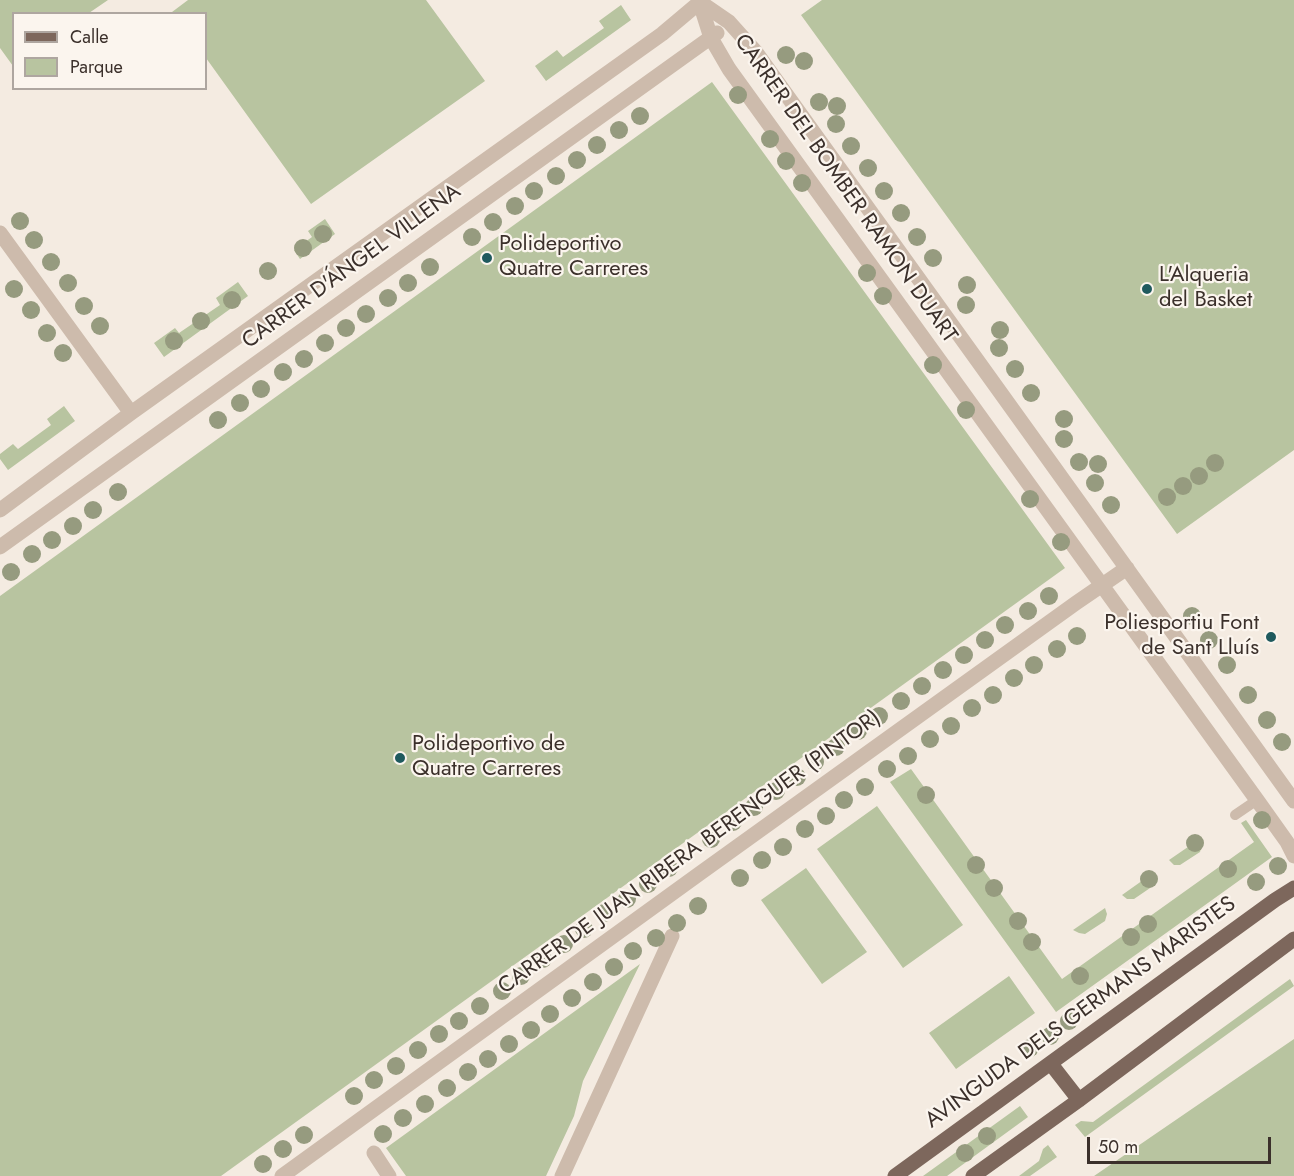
<!DOCTYPE html>
<meta charset="utf-8">
<style>
body{margin:0}
#map{position:relative;width:1294px;height:1176px;overflow:hidden;background:#f4ebe1;font-family:Jost,sans-serif}
canvas{display:block}
.legend{position:absolute;left:12px;top:12px;width:195px;height:78px;box-sizing:border-box;background:#fbf5ee;border:2px solid #aea6a0;margin:0;padding:8px 10px;list-style:none;font-size:18px;color:#3b302b}
.legend li{display:flex;align-items:center;gap:12px;height:30px}
.legend b{width:30px;border:2px solid #aea6a0}
.scale{position:absolute;left:1087px;top:1137px;width:184px;height:27px;box-sizing:border-box;border:3px solid #3b302b;border-top:0;padding-left:8px;font-size:18px;line-height:21px;white-space:nowrap;color:#3b302b;-webkit-text-stroke:4px #fbf5ee;paint-order:stroke}
</style>
<div id="map">
<canvas width="1294" height="1176"></canvas>
<ul class="legend">
<li><b style="height:8px;background:#7d675c"></b>Calle</li>
<li><b style="height:16px;background:#b8c4a0"></b>Parque</li>
</ul>
<div class="scale">50 m</div>
</div>
<script>
const ctx = document.querySelector('canvas').getContext('2d');
ctx.lineJoin = 'round';
function fill(path, color) { ctx.fillStyle = color; ctx.fill(path, 'evenodd'); }
const shape = rows => new Path2D(rows.map(r => 'M' + r).join(''));
function strokePath(path, color, width, dash) { ctx.strokeStyle = color; ctx.lineWidth = width; ctx.lineCap = dash ? 'butt' : 'round'; ctx.setLineDash(dash || []); ctx.stroke(path); }
function drawText(font, color, halo, rows, align = 'center') {
  ctx.font = font + ' Jost,sans-serif'; ctx.lineWidth = 4.5; ctx.setLineDash([]); ctx.textBaseline = 'middle'; ctx.strokeStyle = halo; ctx.fillStyle = color; for (const [text, x, y, turn = 0] of rows) {
    ctx.save(); ctx.translate(x, y); ctx.rotate((+turn || 0) * Math.PI / 180); ctx.textAlign = isNaN(turn) ? turn : align; if (halo) ctx.strokeText(text, 0, 0); ctx.fillText(text, 0, 0); ctx.restore();
  }
}
fill(shape([
 [0,0,108,0,89,13,14,14,13,66,0,48],
 [188,0,426,0,485,81,311,204,206,58,206,14,173,13,172,12],
 [822,0,1294,0,1294,450,1177,534,801,15],
 [621,5,631,20,546,81,535,66,557,50,563,57,604,28,599,21],
 [712,82,1065,568,221,1176,0,1176,0,596],
 [325,219,335,234,300,259,294,250,312,237,308,231],
 [238,282,248,296,164,357,154,343,175,328,179,333,220,305,216,298],
 [64,406,75,421,8,470,0,459,0,454,13,444,18,449,51,425,47,419],
 [911,769,1062,979,1254,842,1241,823,1246,820,1272,857,1056,1012,890,782],
 [877,806,963,925,903,968,817,849],
 [1201,838,1202,845,1200,852,1180,865,1174,865,1169,860],
 [806,868,867,952,822,984,761,900],
 [1153,873,1155,879,1153,886,1134,899,1127,899,1122,895],
 [1105,908,1107,914,1105,921,1085,934,1079,933,1073,930],
 [640,964,583,1081,574,1116,546,1176,406,1176,386,1148],
 [1009,976,1035,1013,956,1069,929,1033],
 [1290,979,1294,986,1085,1137,1075,1125,1081,1121,1093,1122],
 [1294,1039,1294,1176,1094,1176],
 [1020,1106,1028,1117,947,1176,923,1176],
 [1048,1145,1057,1157,1030,1176,1019,1176,1039,1161,1043,1149]
]), '#b8c4a0');
strokePath(shape([
 [1235,815,1257,800]
]), '#cdbbac', 10);
strokePath(shape([
 [374,1153,389,1176],
 [562,1176,672,936]
]), '#cdbbac', 15);
strokePath(shape([
 [699,0,711,38,729,69,1257,800,1287,842,1294,856],
 [700,2,729,22,755,51,1294,801],
 [0,233,131,413],
 [0,510,131,413,662,34,700,2],
 [0,547,717,33],
 [282,1176,699,874,1076,603,1127,568]
]), '#cdbbac', 15);
strokePath(shape([
 [1051,1064,1079,1100],
 [895,1176,1275,900,1294,888],
 [973,1176,1079,1100,1294,939]
]), '#7d675c', 15);
ctx.fillStyle = '#969b7f';
for (const [x, y] of [
 [786,55],
 [804,61],
 [738,95],
 [819,102],
 [837,106],
 [640,116],
 [836,124],
 [619,130],
 [770,139],
 [597,145],
 [851,146],
 [577,160],
 [786,161],
 [868,168],
 [556,176],
 [802,183],
 [534,191],
 [884,191],
 [515,206],
 [901,213],
 [20,221],
 [493,222],
 [323,234],
 [472,237],
 [917,237],
 [34,240],
 [303,248],
 [933,258],
 [51,262],
 [430,267],
 [268,271],
 [867,273],
 [68,283],
 [408,283],
 [967,285],
 [14,289],
 [883,296],
 [388,298],
 [232,300],
 [966,305],
 [84,306],
 [31,310],
 [366,314],
 [201,321],
 [100,326],
 [346,328],
 [1000,330],
 [47,333],
 [174,341],
 [325,343],
 [999,348],
 [63,353],
 [304,359],
 [933,365],
 [1015,369],
 [283,372],
 [261,389],
 [1031,393],
 [240,403],
 [966,410],
 [1064,419],
 [218,420],
 [1064,439],
 [1079,462],
 [1215,463],
 [1098,464],
 [1199,476],
 [1095,483],
 [1183,486],
 [118,492],
 [1167,497],
 [1030,499],
 [1111,505],
 [93,510],
 [73,526],
 [52,540],
 [1061,542],
 [32,554],
 [11,572],
 [1049,596],
 [1028,611],
 [1192,616],
 [1005,625],
 [1077,636],
 [985,640],
 [1209,640],
 [1057,649],
 [964,655],
 [1034,665],
 [1227,665],
 [943,670],
 [1014,678],
 [922,686],
 [993,695],
 [1248,695],
 [901,701],
 [972,708],
 [879,716],
 [1267,720],
 [951,726],
 [858,731],
 [930,739],
 [1282,742],
 [836,747],
 [908,756],
 [815,762],
 [887,769],
 [797,777],
 [865,787],
 [776,791],
 [926,795],
 [844,800],
 [754,807],
 [826,816],
 [1262,820],
 [733,822],
 [805,829],
 [711,839],
 [1195,843],
 [783,847],
 [762,860],
 [976,865],
 [1278,866],
 [669,868],
 [1228,869],
 [740,878],
 [1149,879],
 [1256,882],
 [648,884],
 [994,888],
 [627,899],
 [698,906],
 [604,913],
 [1018,921],
 [677,923],
 [1148,924],
 [584,929],
 [1131,937],
 [656,938],
 [1032,942],
 [564,944],
 [633,951],
 [543,959],
 [614,967],
 [521,976],
 [1080,976],
 [593,982],
 [502,991],
 [572,998],
 [480,1006],
 [550,1014],
 [459,1021],
 [1069,1021],
 [531,1030],
 [439,1034],
 [1050,1036],
 [509,1044],
 [1030,1048],
 [418,1050],
 [488,1059],
 [396,1066],
 [468,1072],
 [374,1080],
 [447,1088],
 [354,1096],
 [425,1104],
 [403,1118],
 [383,1134],
 [304,1135],
 [987,1136],
 [283,1149],
 [965,1153],
 [263,1164]
]) { ctx.beginPath(); ctx.arc(x, y, 9, 0, 2 * Math.PI); ctx.fill(); }
for (const [x, y, r, color] of [
 [487,258,6,"#1f5a5e"],
 [1147,289,6,"#1f5a5e"],
 [1271,637,6,"#1f5a5e"],
 [400,758,6,"#1f5a5e"]
]) { const dot = new Path2D(); dot.arc(x, y, r, 0, 2 * Math.PI); ctx.fillStyle = color; ctx.fill(dot); strokePath(dot, '#fbf5ee', 2); }
drawText('22px', '#3b302b', '#fbf5ee', [
 ["CARRER DEL BOMBER RAMON DUART",845,189,55],
 ["CARRER D'ÁNGEL VILLENA",352,267,-36],
 ["CARRER DE JUAN RIBERA BERENGUER (PINTOR)",690,853,-36],
 ["AVINGUDA DELS GERMANS MARISTES",1081,1013,-36]
]);
drawText('22px', '#3b302b', '#fbf5ee', [
 ["Polideportivo",499,245],
 ["Quatre Carreres",499,270],
 ["L'Alqueria",1159,276],
 ["del Basket",1159,301],
 ["Poliesportiu Font",1259,624,"right"],
 ["de Sant Lluís",1259,649,"right"],
 ["Polideportivo de",412,745],
 ["Quatre Carreres",412,770]
], 'left');
</script>
